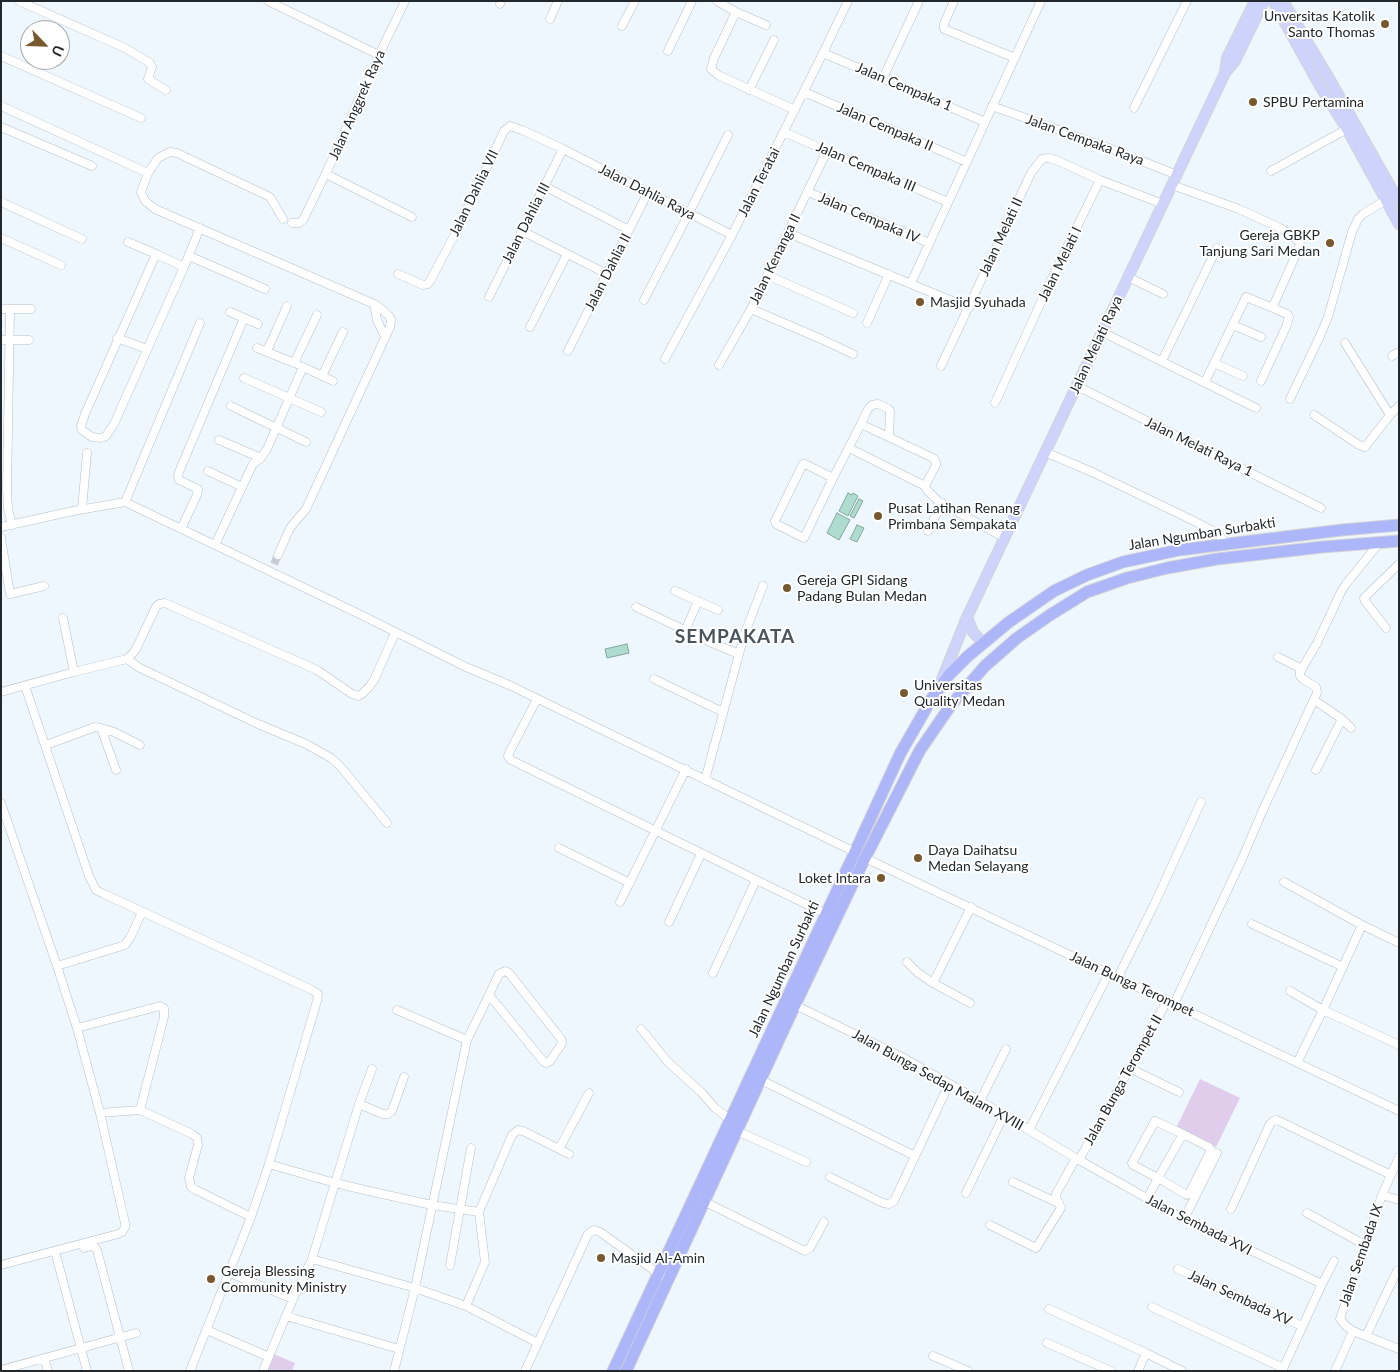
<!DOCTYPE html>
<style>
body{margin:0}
#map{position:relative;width:1400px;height:1372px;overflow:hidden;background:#eff7fe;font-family:Lato,sans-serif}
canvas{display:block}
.frame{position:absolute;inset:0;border:2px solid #22272b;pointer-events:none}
.north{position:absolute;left:20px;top:20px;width:50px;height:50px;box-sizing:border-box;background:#fff;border:1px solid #a7a9aa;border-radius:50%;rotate:114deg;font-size:14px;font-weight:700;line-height:20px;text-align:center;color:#22272b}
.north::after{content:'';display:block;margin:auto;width:18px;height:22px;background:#78582e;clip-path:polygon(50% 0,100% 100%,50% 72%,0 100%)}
</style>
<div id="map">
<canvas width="1400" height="1372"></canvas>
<div class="frame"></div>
<div class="north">U</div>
</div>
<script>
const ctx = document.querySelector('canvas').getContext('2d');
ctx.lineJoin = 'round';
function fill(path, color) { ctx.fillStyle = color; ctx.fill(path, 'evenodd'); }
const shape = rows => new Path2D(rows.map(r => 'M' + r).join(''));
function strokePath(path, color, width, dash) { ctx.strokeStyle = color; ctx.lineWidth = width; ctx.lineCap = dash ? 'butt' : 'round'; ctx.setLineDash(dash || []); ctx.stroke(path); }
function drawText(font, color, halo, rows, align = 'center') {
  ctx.font = font + ' Lato,sans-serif'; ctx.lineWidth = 4; ctx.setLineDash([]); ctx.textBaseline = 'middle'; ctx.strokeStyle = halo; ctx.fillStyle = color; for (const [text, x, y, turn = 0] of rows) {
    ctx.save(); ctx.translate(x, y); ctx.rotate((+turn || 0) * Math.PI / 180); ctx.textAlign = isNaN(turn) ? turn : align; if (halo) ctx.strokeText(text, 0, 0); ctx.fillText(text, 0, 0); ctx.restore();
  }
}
fill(shape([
 [1200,1079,1240,1098,1216,1147,1176,1128],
 [271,1353,295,1363,292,1371,266,1371]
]), '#e0cdec');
const water = shape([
 [848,493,852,495,853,493,858,496,848,516,839,511,848,493],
 [859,499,863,501,854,518,850,516,859,499],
 [837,513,850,520,839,540,827,533,837,513],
 [857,525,864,528,857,542,850,539,857,525],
 [627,644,629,653,607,658,605,649,627,644]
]);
fill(water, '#aedccf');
strokePath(water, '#84a69e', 1);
strokePath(shape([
 [274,564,278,555]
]), '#c6cdd4', 8, [8, 4]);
const minor = shape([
 [19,1,125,48,150,63,152,67,148,79,166,90],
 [268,1,379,55],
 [717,1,736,12,766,25],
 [954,1,944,24,944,29,1015,58],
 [500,4,501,1],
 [736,12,714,58,711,69,718,75,795,110],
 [550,19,558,1],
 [622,26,635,1],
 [668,51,692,1],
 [823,53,985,122],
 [1,56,141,118],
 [883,78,919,1],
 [749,90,774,40],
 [804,92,967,162],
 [1,106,148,173],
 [992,106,1114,150,1177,175],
 [1134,108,1187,1],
 [1,127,92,166],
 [784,132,827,151,948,202],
 [1271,171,1347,129],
 [326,174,412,217],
 [1172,185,1239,209,1280,228,1292,235,1299,242,1300,244,1298,250,1274,304],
 [544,186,629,230],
 [808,192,929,243],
 [1,202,82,239],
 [292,223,299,223,303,220,327,171,379,55,405,1],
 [522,231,607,274],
 [788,233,969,308],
 [1,238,61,265],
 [128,242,156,254],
 [189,256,265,289],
 [184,267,156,254,85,414,81,426,82,430,92,437,101,438,106,436,114,424,184,267,200,228],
 [398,274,423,285,428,284,430,281,455,234,504,131,510,126,522,130,563,149,732,235],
 [767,275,853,313],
 [1128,277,1163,294],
 [911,283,1041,1],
 [489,297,563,149],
 [644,300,689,213,728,135],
 [374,304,377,320,385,337],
 [1,309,31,309],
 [10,309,7,489,8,509,12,525],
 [751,309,821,339,853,354],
 [230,312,258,324],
 [867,323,889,274],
 [1233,325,1261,337],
 [530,327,567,254],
 [1102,332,1256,408],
 [117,338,147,349],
 [1,340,29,340],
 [1345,343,1390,415,1399,406],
 [257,348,297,364],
 [267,351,287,306],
 [568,351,648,192],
 [1392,356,1399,352],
 [665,359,732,235,823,53,848,1],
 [1162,361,1217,248],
 [294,363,317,315],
 [1214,363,1243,376],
 [719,365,751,309,827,151],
 [941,366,1031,173,1042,159,1048,158,1056,160,1100,180,1163,204],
 [322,376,343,332],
 [244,378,321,412],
 [1205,382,1246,297,1273,308,1287,314,1289,317,1286,327,1261,381],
 [1077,386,1321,508],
 [1290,399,1320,336,1328,317,1352,232,1358,219,1363,214,1386,200],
 [995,403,1051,280,1100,180],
 [231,406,306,442],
 [1314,415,1359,445,1365,447,1390,415],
 [861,424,933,458,936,462,936,465,925,486],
 [219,440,261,458],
 [849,448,925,486,927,490,939,502,1005,538],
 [1045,452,1092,472,1190,519,1217,533,1227,544],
 [208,471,242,487],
 [833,478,805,464,803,464,775,521,776,524,804,538,833,478,861,424,866,413,868,409,872,405,878,404,887,408,890,411,889,437],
 [125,502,200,323],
 [82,509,87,453],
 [1,527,73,511,125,502,353,611,466,667,509,685,855,852],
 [181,529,197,495,198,489,179,480,178,477,179,472,244,318],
 [928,531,942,503],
 [1,538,10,594,44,586],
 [215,545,251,468,253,464,261,458,267,449,303,367,333,381],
 [278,555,290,528,306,509,390,327,391,320,389,316,379,307,374,304,155,209,145,201,141,192,148,173,158,158,170,152,177,153,270,197,283,219],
 [675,591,718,610],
 [636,607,712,643,739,654],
 [63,618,74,672],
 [1386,628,1365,601,1364,598,1399,564],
 [685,631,698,601],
 [1278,657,1302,669],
 [127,659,140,668,258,724,306,744,331,758,340,766,387,823],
 [654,679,723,712],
 [25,686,89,876,96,890,104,894,312,990,318,994,317,1001,269,1164,251,1217,190,1371],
 [1,692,74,672,127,659,135,651,156,607,159,604,165,603,317,670,352,694,358,696,362,694,369,687,374,680,395,633],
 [537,699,509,753,508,756,511,760,826,914],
 [1314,700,1342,719,1351,728],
 [101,728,116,770],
 [46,745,95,727,101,728,114,732,140,745],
 [1316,770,1342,719],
 [705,780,739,654,746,630,763,586],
 [1,803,57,966,77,1028,100,1113,125,1223,125,1227,122,1232,118,1234,1,1265],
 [559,848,630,883],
 [865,858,1399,1111],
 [1284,882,1362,925,1399,943],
 [620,902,686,769],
 [669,922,701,854],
 [1252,924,1343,967],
 [907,962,917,972,933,983],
 [57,966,125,945,131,936,142,912],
 [713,973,756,880],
 [1118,977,1154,905,1201,802],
 [1290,991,1323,1010,1397,1044],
 [970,1003,933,983,971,907],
 [1174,1004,1242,859,1262,812,1317,693,1316,687,1303,679,1300,676,1300,672,1317,643,1341,592,1346,584,1380,542],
 [795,1005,900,1056,980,1101,1079,1160,1184,1219,1322,1284],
 [397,1010,467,1040],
 [77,1028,160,1006,164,1008,164,1017,140,1110],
 [641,1029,668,1062,702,1093,715,1108,731,1120],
 [1297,1063,1323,1010,1362,925],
 [1129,1068,1179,1092],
 [761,1080,915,1156],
 [980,1101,1006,1049],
 [359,1104,383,1114,388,1114,392,1111,404,1077],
 [100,1113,140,1110,192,1134,197,1138,198,1145,189,1178,191,1187,196,1190,251,1217],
 [1029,1130,1109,973],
 [737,1131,806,1162],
 [559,1149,589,1093],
 [1399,1157,1382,1195,1340,1319,1346,1326,1353,1331,1399,1349],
 [1079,1160,1167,1001],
 [269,1164,335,1183,369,1191,432,1205,479,1212],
 [830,1177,883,1203,889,1204,894,1201,949,1084],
 [1013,1182,1058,1203],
 [966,1193,1004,1115],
 [1382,1195,1399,1200],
 [1147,1199,1158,1178,1183,1134,1209,1147,1211,1150,1189,1194,1187,1195,1185,1194,1158,1178,1133,1165,1132,1163,1155,1121,1183,1134],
 [705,1202,805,1251,810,1248,824,1222],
 [1231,1209,1270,1124,1273,1121,1277,1120,1391,1175],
 [1307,1213,1365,1245],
 [1184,1219,1217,1153],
 [990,1225,1036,1248,1061,1208,1056,1197,1056,1194,1076,1158],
 [84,1248,91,1246,95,1247,97,1250,129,1371],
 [56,1255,87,1371],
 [312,1259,415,1288,466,1306,538,1343],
 [450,1265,471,1148],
 [1178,1269,1302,1326],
 [230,1273,293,1299],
 [466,1306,485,1262,479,1212,512,1135,518,1130,523,1131,569,1154],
 [1152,1307,1283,1368],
 [1049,1309,1146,1353,1182,1371],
 [286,1316,399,1349],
 [207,1330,269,1357],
 [1366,1336,1397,1271],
 [1047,1343,1111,1371],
 [933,1356,968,1371],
 [44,1358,48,1371],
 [1,1370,136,1333],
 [263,1371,293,1299,312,1259,359,1104,372,1069],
 [394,1371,415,1288,467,1040,489,995,499,974,505,971,509,973,561,1039,562,1042,561,1045,550,1061,547,1063,544,1062,489,995],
 [525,1371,588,1234,592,1231,594,1230,600,1232,662,1276],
 [1138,1371,1146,1353],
 [1282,1371,1322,1284,1334,1261],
 [1335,1371,1353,1331]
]);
const major = shape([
 [1273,1,1320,86,1347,129,1399,224],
 [1283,1,1330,80,1399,202],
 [1225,72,1227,58,1255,1],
 [967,617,973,632,983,643],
 [940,684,967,617,1225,73,1235,61,1264,1]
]);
const highway = shape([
 [613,1371,855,852,900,754,932,698,949,675,968,656,1009,622,1054,591,1087,575,1123,562,1179,550,1227,544,1342,530,1399,525],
 [626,1371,795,1005,865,858,920,750,951,705,985,666,1017,638,1050,615,1087,592,1127,578,1167,568,1217,559,1322,547,1399,541]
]);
strokePath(minor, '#b4c0ca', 9);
strokePath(major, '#d3d4d5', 12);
strokePath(highway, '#d3d4d5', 13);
strokePath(minor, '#fff', 8);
strokePath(major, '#ced3fc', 10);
strokePath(highway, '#aeb6fa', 11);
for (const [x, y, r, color] of [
 [1385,24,5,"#78582e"],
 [1253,102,5,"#78582e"],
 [1330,243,5,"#78582e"],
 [920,302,5,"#78582e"],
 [878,516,5,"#78582e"],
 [787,588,5,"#78582e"],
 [904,693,5,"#78582e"],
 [918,858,5,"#78582e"],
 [881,878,5,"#78582e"],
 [601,1258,5,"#78582e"],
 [211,1279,5,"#78582e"]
]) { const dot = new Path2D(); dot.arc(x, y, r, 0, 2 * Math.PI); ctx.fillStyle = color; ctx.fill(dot); strokePath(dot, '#fff', 2); }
drawText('14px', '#22272b', '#fff', [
 ["Unversitas Katolik",1375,16,"right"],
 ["Santo Thomas",1375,32,"right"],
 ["SPBU Pertamina",1263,102],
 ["Gereja GBKP",1320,235,"right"],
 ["Tanjung Sari Medan",1320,251,"right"],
 ["Masjid Syuhada",930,302],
 ["Pusat Latihan Renang",888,508],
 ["Primbana Sempakata",888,524],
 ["Gereja GPI Sidang",797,580],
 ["Padang Bulan Medan",797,596],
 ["Universitas",914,685],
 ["Quality Medan",914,701],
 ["Daya Daihatsu",928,850],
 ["Medan Selayang",928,866],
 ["Loket Intara",871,878,"right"],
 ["Masjid Al-Amin",611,1258],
 ["Gereja Blessing",221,1271],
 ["Community Ministry",221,1287]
], 'left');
drawText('14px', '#22272b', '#fff', [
 ["Jalan Cempaka 1",904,87,23],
 ["Jalan Anggrek Raya",357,105,-66],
 ["Jalan Cempaka II",885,127,23],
 ["Jalan Cempaka Raya",1085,140,20],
 ["Jalan Cempaka III",866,167,23],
 ["Jalan Teratai",759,182,-63],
 ["Jalan Dahlia Raya",647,192,27],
 ["Jalan Dahlia VII",474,193,-64],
 ["Jalan Cempaka IV",869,218,23],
 ["Jalan Dahlia III",526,223,-63],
 ["Jalan Melati II",1001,237,-65],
 ["Jalan Kenanga II",775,259,-64],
 ["Jalan Melati I",1060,264,-64],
 ["Jalan Dahlia II",608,272,-63],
 ["Jalan Melati Raya",1096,345,-65],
 ["Jalan Melati Raya 1",1199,447,26],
 ["Jalan Ngumban Surbakti",1202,534,-9],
 ["Jalan Ngumban Surbakti",784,969,-65],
 ["Jalan Bunga Terompet",1132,984,25],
 ["Jalan Bunga Sedap Malam XVIII",938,1080,29],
 ["Jalan Bunga Terompet II",1123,1080,-61],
 ["Jalan Sembada XVI",1199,1225,27],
 ["Jalan Sembada IX",1361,1255,-71],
 ["Jalan Sembada XV",1240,1298,25]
]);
ctx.letterSpacing = '1px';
drawText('bold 19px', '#49545d', '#fff', [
 ["SEMPAKATA",735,637]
]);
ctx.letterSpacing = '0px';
</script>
